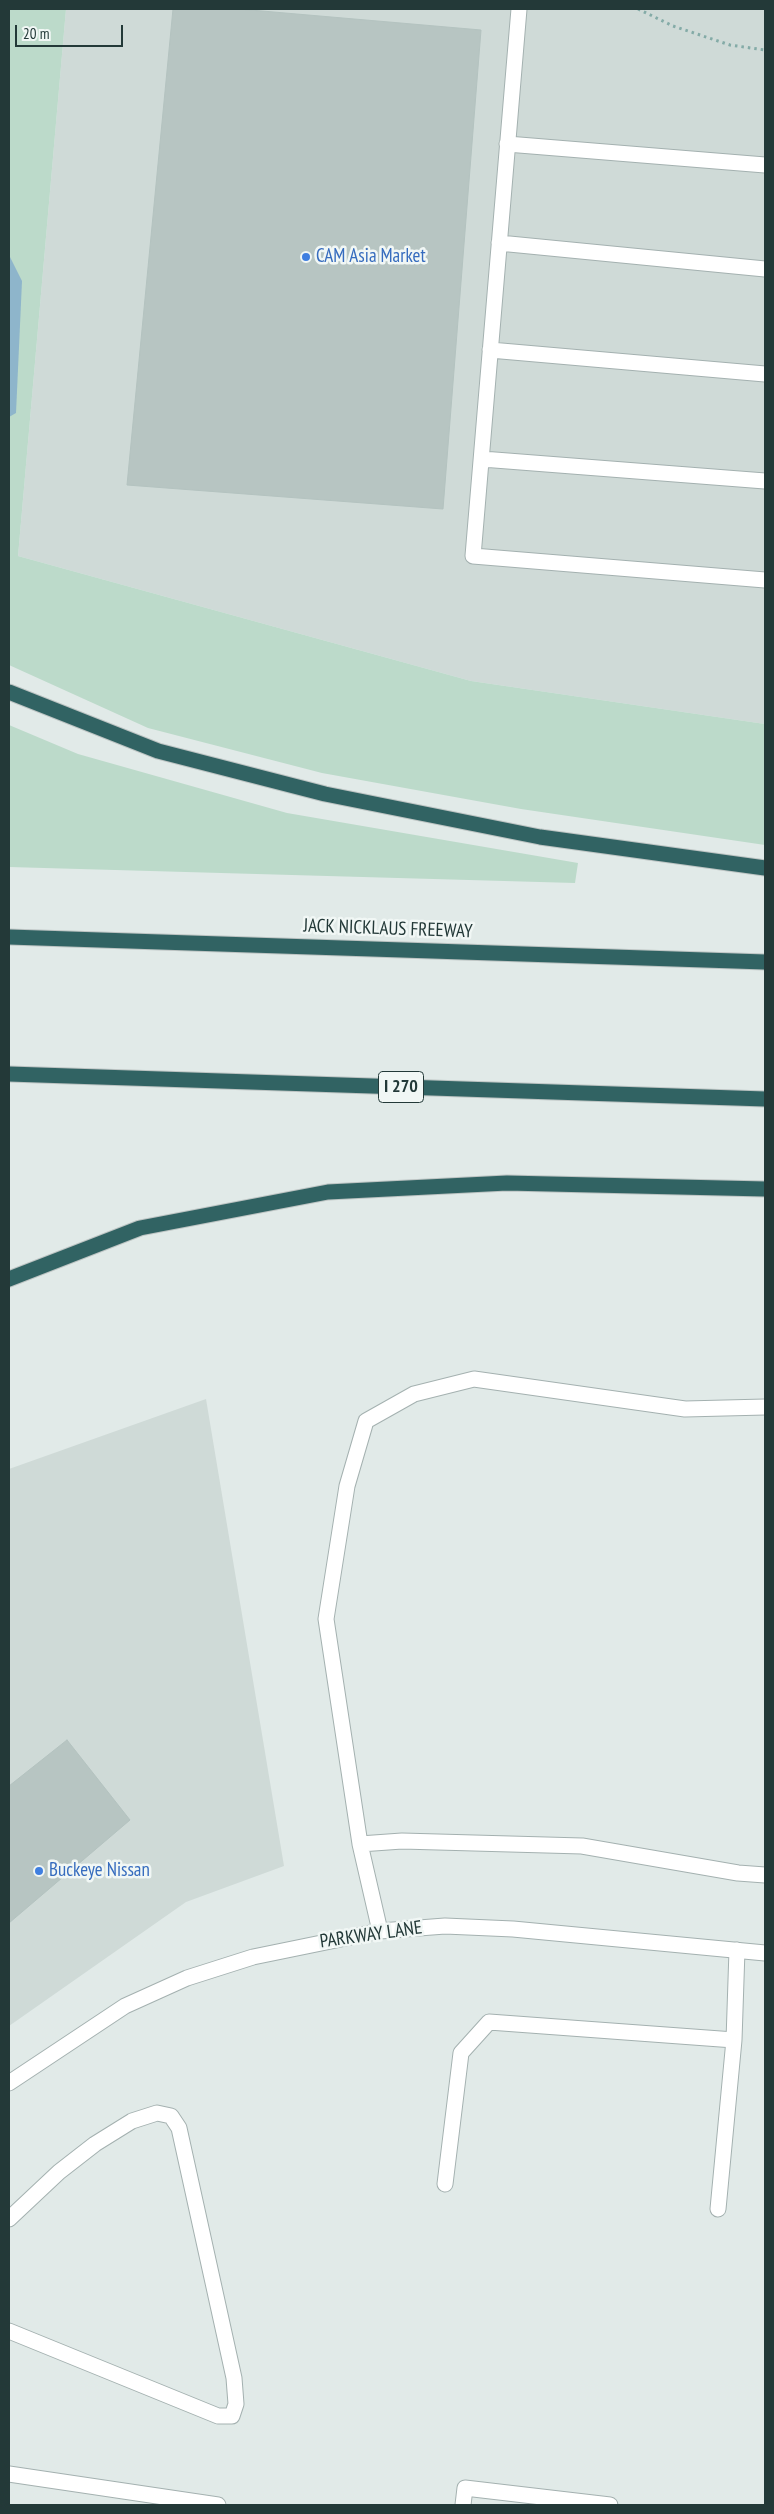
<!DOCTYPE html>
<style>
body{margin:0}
#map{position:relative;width:774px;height:2514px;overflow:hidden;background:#e1eae8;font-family:"PT Sans Narrow",sans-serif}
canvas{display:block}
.frame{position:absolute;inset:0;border:10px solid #233938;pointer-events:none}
.scale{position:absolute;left:15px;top:25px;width:108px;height:22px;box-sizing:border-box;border:2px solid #233938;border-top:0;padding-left:6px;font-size:15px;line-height:18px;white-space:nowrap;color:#233938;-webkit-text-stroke:4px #f1f7f5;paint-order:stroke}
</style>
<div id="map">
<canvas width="774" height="2514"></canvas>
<div class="frame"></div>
<div class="scale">20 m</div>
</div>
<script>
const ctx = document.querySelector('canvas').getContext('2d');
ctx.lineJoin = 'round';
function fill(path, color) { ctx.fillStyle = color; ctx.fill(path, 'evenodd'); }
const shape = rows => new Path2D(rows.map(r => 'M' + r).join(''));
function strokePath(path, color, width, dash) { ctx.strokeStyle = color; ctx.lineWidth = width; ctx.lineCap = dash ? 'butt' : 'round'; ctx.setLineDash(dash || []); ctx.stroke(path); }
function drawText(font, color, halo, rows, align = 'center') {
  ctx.font = font + ' "PT Sans Narrow",sans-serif'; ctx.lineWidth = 5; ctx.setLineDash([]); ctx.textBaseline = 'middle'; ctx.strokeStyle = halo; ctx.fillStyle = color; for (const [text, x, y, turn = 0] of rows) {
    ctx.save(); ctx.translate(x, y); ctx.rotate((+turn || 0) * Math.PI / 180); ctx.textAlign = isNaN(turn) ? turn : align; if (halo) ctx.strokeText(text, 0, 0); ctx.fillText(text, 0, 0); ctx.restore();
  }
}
fill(shape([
 [66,9,765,9,765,724,471,681,18,556],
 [206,1399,284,1866,186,1902,9,2026,9,1469]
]), '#cfdad7');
fill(shape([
 [9,9,66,9,18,556,471,681,765,724,765,845,521,809,322,773,148,728,9,665],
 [9,725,78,754,287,813,578,863,575,883,9,867]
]), '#bcdaca');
fill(shape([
 [9,255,22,281,16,413,9,417]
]), '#8eb5cb');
const building = shape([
 [173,9,239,9,481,30,443,509,127,485,173,9],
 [67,1740,130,1820,9,1923,9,1786,67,1740]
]);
fill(building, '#b7c5c2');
strokePath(building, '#b4c3c0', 1);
const service = shape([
 [519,9,473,556,765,580],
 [507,144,765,165],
 [499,243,765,269],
 [490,350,765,374],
 [482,459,765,481],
 [765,1407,685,1409,474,1379,414,1394,366,1421,347,1486,326,1619,360,1844,402,1841,582,1846,738,1873,765,1875],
 [360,1844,380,1931],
 [445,2184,461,2053,489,2022,734,2040],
 [718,2209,734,2040,737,1950],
 [9,2219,59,2172,95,2144,132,2121,157,2113,171,2116,179,2128,234,2378,236,2404,232,2416,218,2416,9,2331],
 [9,2474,218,2505],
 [463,2505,465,2488,610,2505]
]);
const minor = shape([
 [9,2083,125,2006,187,1978,253,1957,380,1931,445,1926,513,1929,765,1953]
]);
const motorway = shape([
 [9,692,158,751,325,794,540,837,765,868],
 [9,937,765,962],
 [9,1074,765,1099],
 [9,1279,140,1228,328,1192,507,1183,765,1189]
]);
strokePath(service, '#a4b1b0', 17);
strokePath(minor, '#a4b1b0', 17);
strokePath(motorway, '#bdc4c3', 17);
strokePath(shape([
 [638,9,673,26,730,45,765,50]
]), '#84aba7', 3, [2.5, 4]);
strokePath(service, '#fff', 15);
strokePath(minor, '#fff', 15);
strokePath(motorway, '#316363', 15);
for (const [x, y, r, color] of [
 [306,257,5,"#3f7fe0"],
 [39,1871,5,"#3f7fe0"]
]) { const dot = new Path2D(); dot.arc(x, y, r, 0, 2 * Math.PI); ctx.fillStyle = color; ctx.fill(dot); strokePath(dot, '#f1f7f5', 2); }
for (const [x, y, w] of [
 [401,1087,45]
]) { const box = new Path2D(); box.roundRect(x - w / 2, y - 15.5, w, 31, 4); ctx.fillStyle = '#f1f7f5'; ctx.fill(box); strokePath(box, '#233938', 1); }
drawText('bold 18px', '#233938', null, [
 ["I 270",401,1087]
]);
drawText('19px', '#366cbe', '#f1f7f5', [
 ["CAM Asia Market",316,257],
 ["Buckeye Nissan",49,1871]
], 'left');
drawText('19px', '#233938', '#f1f7f5', [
 ["JACK NICKLAUS FREEWAY",388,929,2],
 ["PARKWAY LANE",371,1935,-8]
]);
</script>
